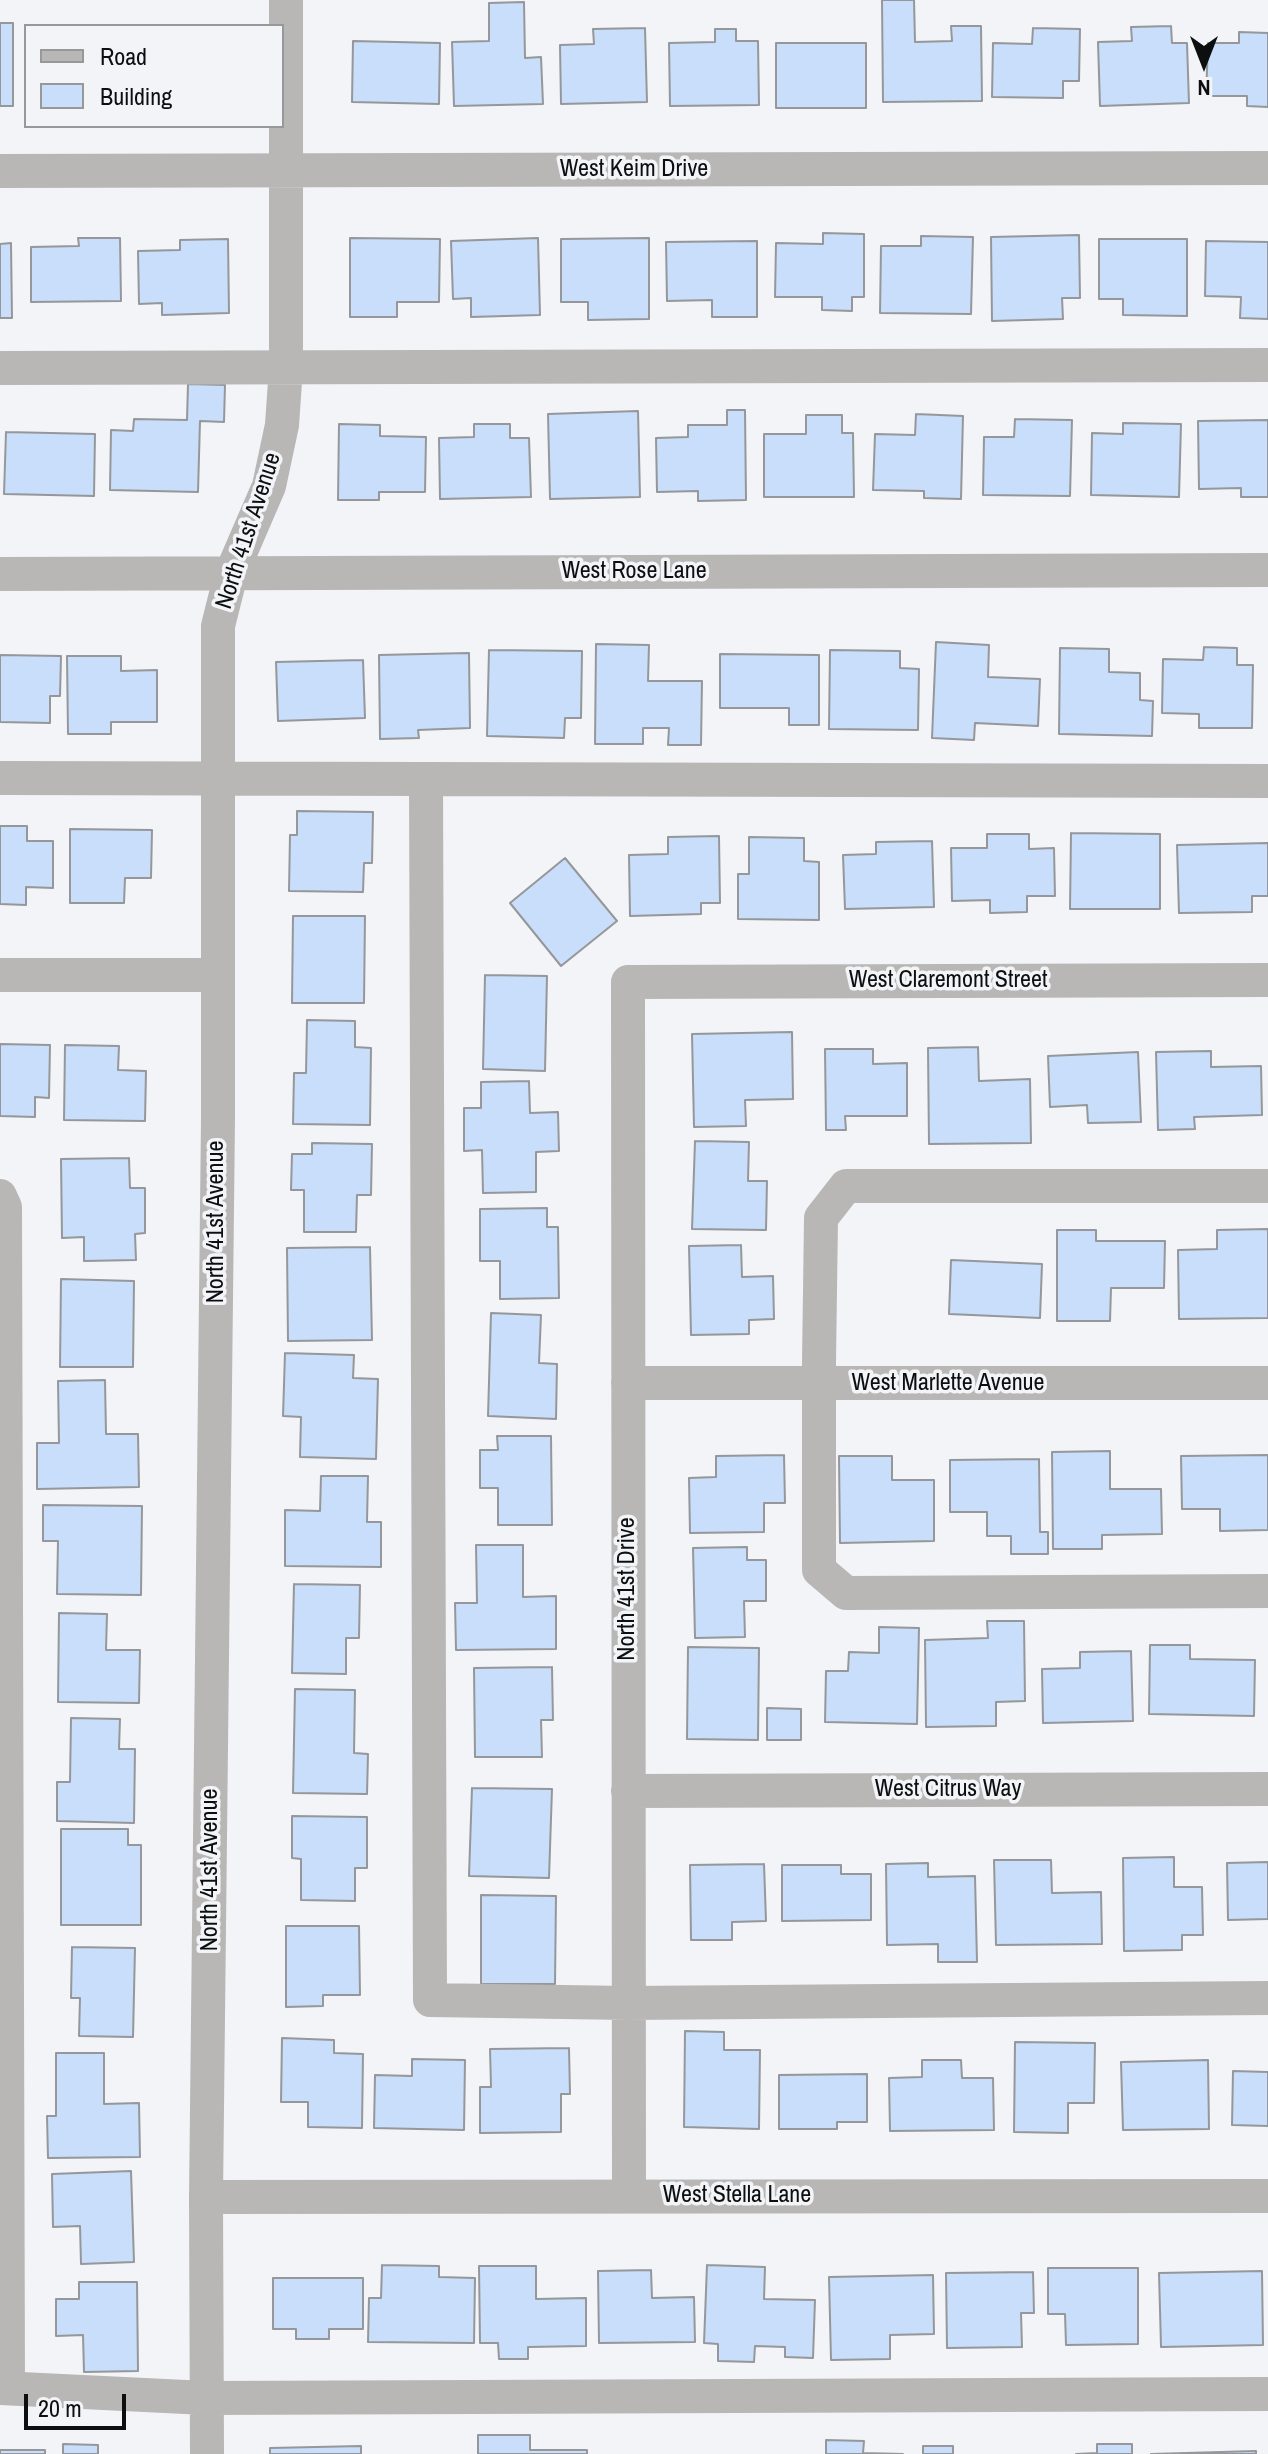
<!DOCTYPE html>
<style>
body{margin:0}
#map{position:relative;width:1268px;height:2454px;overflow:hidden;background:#f2f4f7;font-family:"Archivo Narrow",sans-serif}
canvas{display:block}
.legend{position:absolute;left:24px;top:24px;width:260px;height:104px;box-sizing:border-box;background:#f2f4f7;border:2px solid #96989a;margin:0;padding:10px 14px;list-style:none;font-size:24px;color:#0d0e0f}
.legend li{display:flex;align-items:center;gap:16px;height:40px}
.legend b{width:40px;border:2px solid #96989a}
.north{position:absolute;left:1164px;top:24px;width:80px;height:80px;-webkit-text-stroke:6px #f2f4f7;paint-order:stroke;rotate:180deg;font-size:22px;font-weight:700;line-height:32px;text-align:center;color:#0d0e0f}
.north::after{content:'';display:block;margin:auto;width:28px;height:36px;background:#0d0e0f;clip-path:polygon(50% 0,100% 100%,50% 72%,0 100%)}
.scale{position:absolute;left:24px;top:2394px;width:102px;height:36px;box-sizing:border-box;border:4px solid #0d0e0f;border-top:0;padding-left:10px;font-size:24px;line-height:28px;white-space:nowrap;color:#0d0e0f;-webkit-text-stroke:6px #f2f4f7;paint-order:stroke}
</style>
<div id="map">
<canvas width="1268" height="2454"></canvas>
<ul class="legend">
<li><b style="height:10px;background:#b8b7b5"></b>Road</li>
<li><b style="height:22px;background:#c8defa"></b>Building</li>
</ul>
<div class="north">N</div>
<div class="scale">20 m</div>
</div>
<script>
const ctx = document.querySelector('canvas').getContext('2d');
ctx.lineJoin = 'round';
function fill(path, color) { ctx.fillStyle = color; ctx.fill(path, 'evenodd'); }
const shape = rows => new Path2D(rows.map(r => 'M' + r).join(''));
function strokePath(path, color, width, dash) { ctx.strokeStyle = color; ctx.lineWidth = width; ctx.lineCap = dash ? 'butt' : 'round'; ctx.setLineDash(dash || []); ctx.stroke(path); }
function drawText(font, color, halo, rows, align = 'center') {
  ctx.font = font + ' "Archivo Narrow",sans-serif'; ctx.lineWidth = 7; ctx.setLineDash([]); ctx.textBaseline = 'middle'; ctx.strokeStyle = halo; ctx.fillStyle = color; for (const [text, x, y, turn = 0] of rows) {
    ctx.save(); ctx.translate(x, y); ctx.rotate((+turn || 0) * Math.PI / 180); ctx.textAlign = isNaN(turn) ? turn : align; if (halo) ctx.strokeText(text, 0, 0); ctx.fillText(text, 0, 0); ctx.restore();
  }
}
const building = shape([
 [882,0,914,0,915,42,952,41,951,26,981,26,982,101,883,102,882,0],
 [524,2,525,58,541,57,543,104,454,106,452,42,489,41,489,3,524,2],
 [0,23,13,23,13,106,0,106,0,23],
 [1171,26,1172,43,1187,43,1189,103,1100,106,1098,42,1132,41,1131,27,1171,26],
 [645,28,647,102,561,104,560,45,594,44,593,29,645,28],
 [1033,28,1080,29,1079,81,1063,81,1063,98,992,97,993,43,1032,44,1033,28],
 [715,29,736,29,736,41,758,41,759,105,670,106,669,43,715,42,715,29],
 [1239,32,1268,33,1268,107,1247,106,1247,96,1206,96,1208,43,1239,43,1239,32],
 [353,41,440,43,439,104,352,102,353,41],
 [776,43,866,43,866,108,776,108,776,43],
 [823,233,864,234,864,297,852,297,852,311,822,310,822,297,775,297,776,243,823,244,823,233],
 [1079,235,1080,298,1062,298,1063,319,992,321,991,237,1079,235],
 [921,236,973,237,971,314,880,313,881,246,921,246,921,236],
 [78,238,120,238,121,301,31,302,31,247,79,246,78,238],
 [350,238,440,239,439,302,397,302,397,317,350,317,350,238],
 [538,238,540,315,471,317,471,298,453,299,451,241,538,238],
 [649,238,649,319,588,320,588,302,561,302,561,239,649,238],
 [228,239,229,313,162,315,162,303,139,304,138,251,180,250,180,240,228,239],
 [1099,239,1187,239,1187,316,1123,315,1123,299,1099,299,1099,239],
 [757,241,757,317,712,317,712,300,667,301,666,242,757,241],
 [1206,241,1268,242,1268,319,1240,318,1241,297,1205,296,1206,241],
 [11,243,12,318,0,318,0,244,11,243],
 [188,384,225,385,224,422,200,421,198,492,110,490,111,430,133,431,134,419,187,420,188,384],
 [727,410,745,410,746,500,698,501,698,491,657,492,656,438,688,437,688,425,727,425,727,410],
 [638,411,640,497,550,499,548,414,638,411],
 [916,414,963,416,961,499,924,498,924,491,873,490,875,434,915,435,916,414],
 [806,415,842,415,842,433,853,433,854,497,764,497,764,434,806,434,806,415],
 [1015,419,1072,420,1070,496,983,495,984,437,1014,437,1015,419],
 [1268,420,1268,497,1241,497,1241,488,1199,489,1198,421,1268,420],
 [1123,423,1181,424,1179,497,1091,495,1092,433,1123,434,1123,423],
 [339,424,380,425,380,436,426,437,425,492,379,492,379,500,338,500,339,424],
 [474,424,510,424,510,438,529,438,531,497,440,499,439,438,474,437,474,424],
 [6,432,95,434,94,496,4,494,6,432],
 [936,642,989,645,988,677,1040,679,1038,726,975,723,974,740,932,738,936,642],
 [596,644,649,645,648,681,702,681,701,745,668,745,669,728,643,728,643,744,595,744,596,644],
 [1204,647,1237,648,1237,665,1253,665,1252,728,1199,728,1199,714,1162,713,1163,659,1203,660,1204,647],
 [1060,648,1109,649,1109,672,1140,673,1140,700,1153,701,1152,736,1059,734,1060,648],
 [489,650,582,651,581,718,565,718,564,738,487,736,489,650],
 [830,650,900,651,900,668,919,669,918,730,829,729,830,650],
 [469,653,470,728,418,730,419,738,380,739,379,655,469,653],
 [720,654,819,655,819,725,789,725,789,708,720,708,720,654],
 [0,655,61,656,60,696,50,696,50,723,0,722,0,655],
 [67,656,121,656,121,671,157,670,157,722,111,722,111,734,68,734,67,656],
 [363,660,365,718,278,721,276,662,363,660],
 [297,811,373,812,372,863,364,863,363,892,289,891,290,835,297,835,297,811],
 [0,826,27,826,27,841,53,841,53,888,26,887,26,905,0,904,0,826],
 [70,829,152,830,151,878,125,878,124,903,70,903,70,829],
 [1071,833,1160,834,1160,909,1070,909,1071,833],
 [987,834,1029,834,1029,849,1054,848,1055,896,1027,896,1027,912,990,913,990,900,952,901,951,848,987,848,987,834],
 [719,836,720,903,701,903,701,914,630,916,629,855,668,854,668,837,719,836],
 [749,837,804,838,804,861,819,862,819,920,738,919,738,874,749,874,749,837],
 [932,841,934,907,845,909,843,855,876,854,876,842,932,841],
 [1268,843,1268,896,1252,896,1252,912,1179,913,1177,845,1268,843],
 [565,858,617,921,561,966,510,903,565,858],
 [293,916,365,916,364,1003,292,1003,293,916],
 [485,975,547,976,545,1071,483,1069,485,975],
 [307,1020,355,1021,355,1047,371,1048,370,1125,293,1124,294,1073,306,1073,307,1020],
 [792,1032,793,1099,745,1100,746,1126,694,1127,692,1034,792,1032],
 [0,1044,50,1045,49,1098,35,1097,35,1117,0,1116,0,1044],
 [65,1045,119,1046,118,1070,146,1071,145,1121,64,1120,65,1045],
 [978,1047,979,1081,1030,1079,1031,1143,929,1144,928,1048,978,1047],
 [825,1049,873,1049,873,1064,907,1063,907,1116,845,1116,846,1130,826,1130,825,1049],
 [1211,1051,1211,1067,1261,1066,1262,1115,1194,1117,1195,1129,1158,1130,1156,1052,1211,1051],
 [1138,1052,1141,1122,1088,1123,1087,1105,1050,1107,1048,1056,1138,1052],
 [529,1081,530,1113,558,1112,559,1151,536,1152,536,1192,483,1193,482,1150,464,1151,464,1108,481,1108,481,1082,529,1081],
 [695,1141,749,1142,748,1181,767,1181,766,1230,692,1229,695,1141],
 [312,1143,372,1144,371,1195,357,1195,356,1232,304,1232,304,1190,291,1190,292,1154,312,1154,312,1143],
 [129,1158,130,1188,145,1188,145,1233,135,1234,136,1260,84,1261,84,1237,62,1238,61,1159,129,1158],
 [547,1208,547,1227,558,1227,559,1298,500,1299,500,1261,480,1261,480,1209,547,1208],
 [1268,1229,1268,1318,1179,1319,1178,1250,1217,1249,1217,1230,1268,1229],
 [1057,1230,1096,1230,1096,1241,1165,1241,1164,1288,1111,1288,1110,1321,1057,1321,1057,1230],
 [741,1245,742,1277,773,1276,774,1319,749,1320,749,1334,691,1335,689,1246,741,1245],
 [370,1247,372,1340,288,1341,287,1248,370,1247],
 [951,1260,1042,1264,1040,1318,949,1314,951,1260],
 [61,1279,134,1281,133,1367,60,1367,61,1279],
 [491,1313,541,1315,539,1363,557,1364,556,1419,488,1416,491,1313],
 [285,1353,354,1355,353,1378,378,1379,376,1459,300,1457,301,1417,283,1416,285,1353],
 [105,1380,106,1434,138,1434,139,1487,37,1489,37,1443,59,1443,58,1381,105,1380],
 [497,1436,551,1436,552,1525,498,1525,498,1488,480,1488,480,1450,498,1450,497,1436],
 [1110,1451,1110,1489,1161,1489,1162,1534,1102,1535,1102,1549,1053,1549,1052,1452,1110,1451],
 [784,1455,785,1503,764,1503,764,1532,690,1533,689,1478,716,1477,716,1456,784,1455],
 [1268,1455,1268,1530,1220,1531,1220,1509,1182,1509,1181,1456,1268,1455],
 [839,1456,892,1456,892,1480,934,1480,934,1541,840,1543,839,1456],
 [1039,1459,1040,1532,1048,1532,1048,1554,1011,1554,1011,1536,987,1536,987,1512,950,1512,950,1460,1039,1459],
 [321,1476,368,1476,367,1522,381,1522,381,1567,285,1566,285,1510,320,1511,321,1476],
 [43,1505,142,1506,141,1595,57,1594,58,1541,43,1541,43,1505],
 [476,1545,523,1545,523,1597,556,1596,556,1649,456,1650,455,1603,477,1603,476,1545],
 [747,1547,747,1560,766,1560,766,1601,744,1601,745,1637,695,1638,693,1548,747,1547],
 [294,1584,360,1585,359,1638,346,1638,346,1674,292,1673,294,1584],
 [59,1613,107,1614,106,1650,140,1650,139,1703,58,1702,59,1613],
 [987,1621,1024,1621,1025,1701,996,1702,996,1726,926,1727,925,1640,988,1638,987,1621],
 [879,1627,919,1628,917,1724,825,1722,826,1671,848,1671,849,1652,879,1653,879,1627],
 [1150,1645,1190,1645,1190,1659,1255,1660,1254,1716,1149,1714,1150,1645],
 [688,1647,759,1648,758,1740,687,1739,688,1647],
 [1131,1651,1133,1721,1043,1723,1042,1669,1080,1668,1080,1652,1131,1651],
 [552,1667,553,1720,541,1720,542,1757,475,1757,474,1668,552,1667],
 [295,1689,355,1690,354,1753,368,1754,367,1794,293,1793,295,1689],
 [767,1708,801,1709,801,1740,767,1740,767,1708],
 [71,1718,120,1719,119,1749,135,1749,134,1823,57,1821,57,1782,70,1782,71,1718],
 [472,1788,552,1789,549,1878,469,1876,472,1788],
 [292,1816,367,1817,367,1868,355,1868,355,1901,301,1900,301,1859,292,1858,292,1816],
 [61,1829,128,1829,128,1845,141,1845,141,1925,61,1925,61,1829],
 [1174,1857,1174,1887,1202,1887,1203,1935,1182,1935,1182,1950,1124,1951,1123,1858,1174,1857],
 [994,1860,1051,1860,1052,1893,1101,1892,1102,1944,996,1945,994,1860],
 [1268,1862,1268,1919,1228,1920,1227,1863,1268,1862],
 [928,1863,928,1877,975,1876,977,1962,938,1962,938,1944,887,1945,886,1864,928,1863],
 [764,1864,766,1921,732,1922,732,1940,691,1940,690,1865,764,1864],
 [782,1865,841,1865,841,1874,871,1874,871,1920,782,1921,782,1865],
 [481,1895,556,1896,555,1984,481,1984,481,1895],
 [286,1926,359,1926,360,1995,323,1995,323,2006,286,2007,286,1926],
 [72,1947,135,1948,133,2037,79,2036,80,1998,71,1998,72,1947],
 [685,2031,724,2032,724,2050,760,2050,759,2129,684,2127,685,2031],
 [282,2038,334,2040,334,2053,363,2054,362,2128,308,2127,308,2102,281,2102,282,2038],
 [1015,2042,1095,2043,1094,2103,1068,2103,1068,2133,1014,2132,1015,2042],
 [569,2048,570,2094,561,2094,561,2132,480,2133,480,2087,491,2087,490,2049,569,2048],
 [56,2053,104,2053,104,2104,139,2103,140,2157,48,2158,47,2116,56,2116,56,2053],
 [412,2059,465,2060,464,2130,374,2128,375,2075,412,2076,412,2059],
 [922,2060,961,2060,962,2078,993,2078,994,2130,890,2131,889,2078,922,2077,922,2060],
 [1208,2060,1209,2129,1123,2130,1121,2062,1208,2060],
 [1233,2071,1268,2072,1268,2126,1232,2125,1233,2071],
 [867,2074,867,2122,837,2122,837,2129,779,2129,779,2075,867,2074],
 [131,2171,134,2262,81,2264,80,2226,53,2227,52,2174,131,2171],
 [382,2265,439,2266,439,2277,475,2278,474,2343,368,2342,369,2298,381,2298,382,2265],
 [707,2265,765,2267,764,2299,815,2300,813,2358,785,2357,785,2347,755,2346,754,2362,718,2361,718,2344,704,2343,707,2265],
 [479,2266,536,2266,536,2299,586,2298,586,2346,528,2347,528,2359,499,2359,498,2343,480,2343,479,2266],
 [1048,2268,1138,2268,1138,2344,1066,2345,1065,2314,1048,2314,1048,2268],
 [651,2270,652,2298,694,2297,695,2342,599,2343,598,2271,651,2270],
 [1262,2271,1263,2345,1161,2347,1159,2273,1262,2271],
 [1033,2272,1034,2313,1021,2313,1022,2347,947,2348,946,2273,1033,2272],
 [933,2275,934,2334,890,2335,890,2359,831,2360,829,2277,933,2275],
 [273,2278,363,2278,363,2329,329,2329,329,2339,296,2339,296,2329,273,2329,273,2278],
 [79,2282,137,2282,138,2371,84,2372,83,2335,56,2336,56,2299,79,2299,79,2282],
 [478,2435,530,2435,530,2450,587,2450,587,2454,478,2454,478,2435],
 [826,2440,864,2441,863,2453,903,2454,826,2454,826,2440],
 [63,2444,98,2445,98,2454,63,2454,63,2444],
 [1097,2444,1132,2444,1132,2454,1076,2454,1097,2453,1097,2444],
 [361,2446,361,2454,270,2454,270,2448,361,2446],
 [923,2446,953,2446,953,2454,923,2454,923,2446],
 [0,2450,45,2450,45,2454,0,2454,0,2450],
 [1256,2451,1256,2454,1151,2454,1256,2451]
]);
fill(building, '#c8defa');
strokePath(building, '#95979a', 2);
strokePath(shape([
 [0,171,1268,168],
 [0,368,1268,365],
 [0,574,1268,570],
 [0,778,1268,781],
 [426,779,430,2000,628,2003,1268,1998],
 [0,975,217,975],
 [1268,1186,846,1186,821,1218,819,1362,819,1570,846,1593,1268,1591],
 [0,1196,5,1207,8,2388],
 [628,1383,1268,1383],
 [628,1791,1268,1789],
 [629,2196,628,982,1268,980],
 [206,2197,1268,2196],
 [0,2388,206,2398,1268,2394],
 [207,2454,206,2197,218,1118,218,626,231,574,269,486,282,425,286,367,286,0]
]), '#b8b7b5', 34);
drawText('24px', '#0d0e0f', '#f2f4f7', [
 ["West Keim Drive",634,170],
 ["North 41st Avenue",249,531,-72],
 ["West Rose Lane",634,572],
 ["West Claremont Street",948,981],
 ["North 41st Avenue",217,1222,-90],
 ["West Marlette Avenue",948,1384],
 ["North 41st Drive",628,1589,-90],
 ["West Citrus Way",948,1790],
 ["North 41st Avenue",211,1870,-90],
 ["West Stella Lane",737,2196]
]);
</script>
